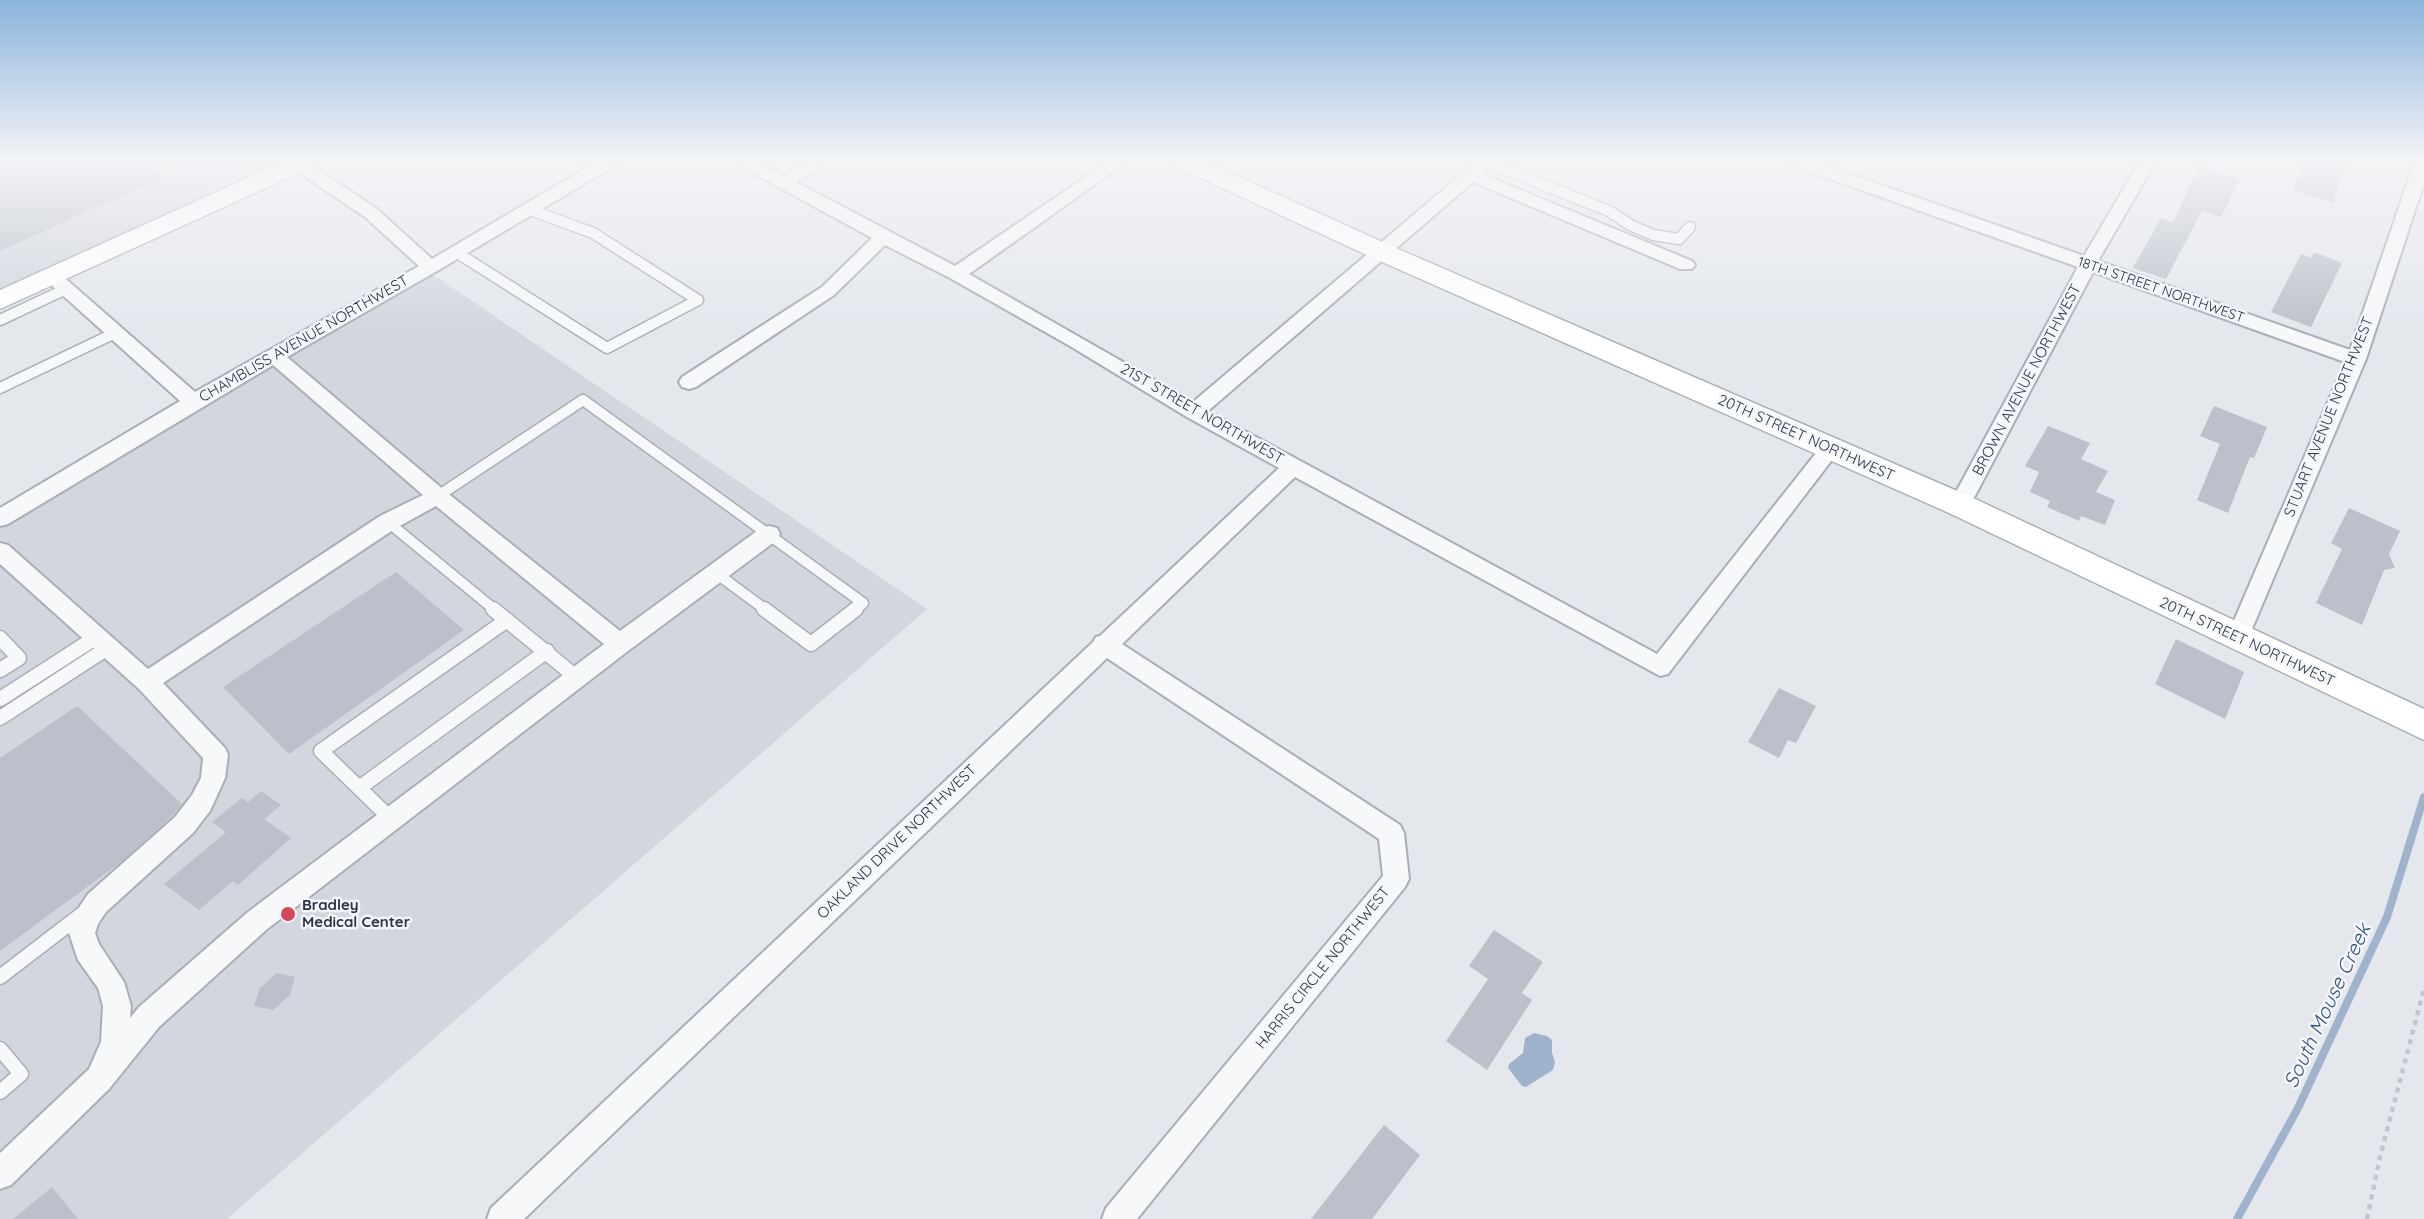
<!DOCTYPE html>
<style>
body{margin:0}
canvas{display:block;background:#e4e7ec}
</style>
<canvas width="2424" height="1219"></canvas>
<script>
const ctx = document.querySelector('canvas').getContext('2d');
ctx.lineJoin = 'round';
function fill(path, color) { ctx.fillStyle = color; ctx.fill(path, 'evenodd'); }
const shape = rows => new Path2D(rows.map(r => 'M' + r).join(''));
function strokePath(path, color, width, dash) { ctx.strokeStyle = color; ctx.lineWidth = width; ctx.lineCap = dash ? 'butt' : 'round'; ctx.setLineDash(dash || []); ctx.stroke(path); }
function drawText(font, color, halo, rows, align = 'center') {
  ctx.font = font + ' Quicksand,sans-serif'; ctx.lineWidth = 5; ctx.setLineDash([]); ctx.textBaseline = 'middle'; ctx.strokeStyle = halo; ctx.fillStyle = color; for (const [text, x, y, turn = 0] of rows) {
    ctx.save(); ctx.translate(x, y); ctx.rotate((+turn || 0) * Math.PI / 180); ctx.textAlign = isNaN(turn) ? turn : align; if (halo) ctx.strokeText(text, 0, 0); ctx.fillText(text, 0, 0); ctx.restore();
  }
}
fill(shape([
 [0,161,305,161,0,300],
 [432,274,927,609,227,1219,0,1219,0,525]
]), '#d2d6de');
fill(shape([
 [1534,1033,1547,1036,1552,1040,1552,1053,1555,1062,1553,1070,1526,1087,1522,1086,1508,1068,1509,1064,1523,1053,1525,1038]
]), '#9fb4cc');
strokePath(shape([
 [2237,1219,2298,1108,2387,917,2424,797]
]), '#9fb4cc', 8);
fill(shape([
 [0,161,143,161,163,177,0,251],
 [2304,161,2347,161,2333,203,2292,190],
 [2199,166,2240,179,2221,217,2202,211,2166,279,2133,268,2161,218,2173,222],
 [2314,252,2342,263,2311,327,2271,312,2301,254,2311,258],
 [2214,406,2267,427,2254,458,2250,457,2228,513,2197,500,2220,444,2200,436],
 [2048,426,2090,443,2081,459,2108,471,2096,492,2115,500,2105,525,2081,516,2079,521,2047,507,2050,501,2030,492,2039,472,2025,466],
 [2349,508,2400,531,2389,554,2395,568,2384,570,2362,625,2316,603,2342,549,2331,543],
 [396,572,464,630,289,754,223,687],
 [2176,639,2244,672,2225,719,2155,684],
 [1779,688,1816,706,1796,743,1788,740,1779,758,1748,742],
 [77,706,182,804,173,815,125,859,0,951,0,758],
 [261,791,281,805,264,819,291,838,238,885,233,881,199,910,164,884,226,832,212,822,242,798,248,802],
 [1494,930,1543,962,1522,993,1532,1000,1487,1070,1446,1041,1488,979,1469,966],
 [277,973,295,977,290,995,273,1010,254,1006,260,988],
 [1384,1125,1420,1155,1372,1219,1311,1219],
 [52,1187,78,1219,13,1219]
]), '#bbc0ca');
const laneFar1 = shape([
 [1486,162,1609,211,1630,225,1653,235,1679,239,1690,227],
 [456,252,607,348,698,300,593,233,528,209],
 [0,320,66,289],
 [0,388,115,333],
 [438,496,583,400,863,603,854,610],
 [388,522,495,610],
 [716,573,766,610]
]);
const lane = shape([
 [493,609,576,677],
 [764,609,811,644,856,609],
 [0,638,19,658,0,670],
 [0,699,95,638],
 [0,718,106,649],
 [359,788,547,651],
 [391,819,321,751,507,620],
 [0,977,86,911],
 [0,1049,21,1074,0,1092]
]);
const street = shape([
 [292,161,305,161,377,209,432,259,598,161,618,161,616,165,437,271,287,357,445,491,620,631,761,528,769,526,777,528,780,534,777,540,628,651,266,930,159,1027,109,1089,11,1185,0,1189,0,1153,89,1069,101,1042,103,1006,98,988,78,960,69,933,78,909,88,894,175,817,192,795,201,778,203,758,139,689,0,564,0,543,8,545,148,669,380,516,423,495,273,365,8,524,0,526,0,508,180,401,47,281,44,277,47,273,59,273,195,392,419,266,365,217,292,168,290,164,292,161],
 [436,506,604,644,248,912,139,1007,130,1018,131,1006,124,982,99,944,95,933,98,924,106,912,193,833,210,811,225,778,228,755,225,748,163,683,396,528,436,506],
 [736,161,756,161,783,176,808,161,828,161,796,182,955,266,1109,161,1128,161,969,274,1193,402,1477,161,1495,161,1482,174,1692,261,1695,265,1692,269,1680,269,1473,182,1208,411,1657,654,1824,443,1831,441,1838,443,1841,448,1668,674,1660,676,1295,477,1122,644,1400,825,1404,833,1409,879,1405,887,1137,1219,1102,1219,1106,1208,1383,876,1379,839,1107,658,524,1219,487,1219,491,1208,1093,642,1096,637,1100,636,1279,468,1187,417,1070,346,950,278,885,245,834,295,696,387,689,389,682,387,679,382,682,377,822,287,872,238,738,165,736,161],
 [1789,161,1813,161,2084,256,2140,161,2156,161,2098,261,2350,350,2415,161,2424,161,2424,183,2366,359,2246,643,2238,646,2230,643,2227,637,2345,362,2093,272,1967,511,1960,513,1953,511,1949,505,2078,267,1791,165,1789,161]
]);
const secondary = shape([
 [285,161,317,161,314,166,0,309,0,290,285,161],
 [1172,161,1204,161,1389,245,1971,497,2424,709,2424,740,1949,513,1371,257,1175,166,1172,161]
]);
strokePath(laneFar1, '#a9aeb7', 13);
strokePath(lane, '#a9aeb7', 17);
strokePath(street, '#a9aeb7', 4);
strokePath(secondary, '#a9aeb7', 3);
strokePath(shape([
 [2367,1219,2380,1157,2424,989]
]), '#c2c5cb', 4.5, [5, 5]);
strokePath(laneFar1, '#f7f8fa', 10);
strokePath(lane, '#f7f8fa', 14);
fill(street, '#f7f8fa');
fill(secondary, '#fff');
const sky = ctx.createLinearGradient(0, 0, 0, 332);
sky.addColorStop(0, '#8bb4dd');
sky.addColorStop(0.48, '#f3f4f6');
sky.addColorStop(1, '#f3f4f600');
ctx.fillStyle = sky;
ctx.fillRect(0, 0, 2424, 332);
for (const [x, y, r, color] of [
 [288,914,8,"#d1495b"]
]) { const dot = new Path2D(); dot.arc(x, y, r, 0, 2 * Math.PI); ctx.fillStyle = color; ctx.fill(dot); strokePath(dot, '#f4f6f9', 2); }
drawText('14px', '#2b3445', '#f4f6f9', [
 ["18TH STREET NORTHWEST",2161,290,19]
]);
drawText('15px', '#2b3445', '#f4f6f9', [
 ["CHAMBLISS AVENUE NORTHWEST",304,339,-30],
 ["BROWN AVENUE NORTHWEST",2027,380,-62],
 ["21ST STREET NORTHWEST",1202,414,30],
 ["STUART AVENUE NORTHWEST",2329,417,-68],
 ["20TH STREET NORTHWEST",1806,438,24],
 ["20TH STREET NORTHWEST",2247,642,25],
 ["OAKLAND DRIVE NORTHWEST",897,842,-44],
 ["HARRIS CIRCLE NORTHWEST",1323,968,-51]
]);
drawText('bold 15px', '#2b3445', '#f4f6f9', [
 ["Bradley",302,905],
 ["Medical Center",302,922]
], 'left');
drawText('italic 20px', '#34527a', '#f4f6f9', [
 ["South Mouse Creek",2328,1006,-65]
]);
</script>
